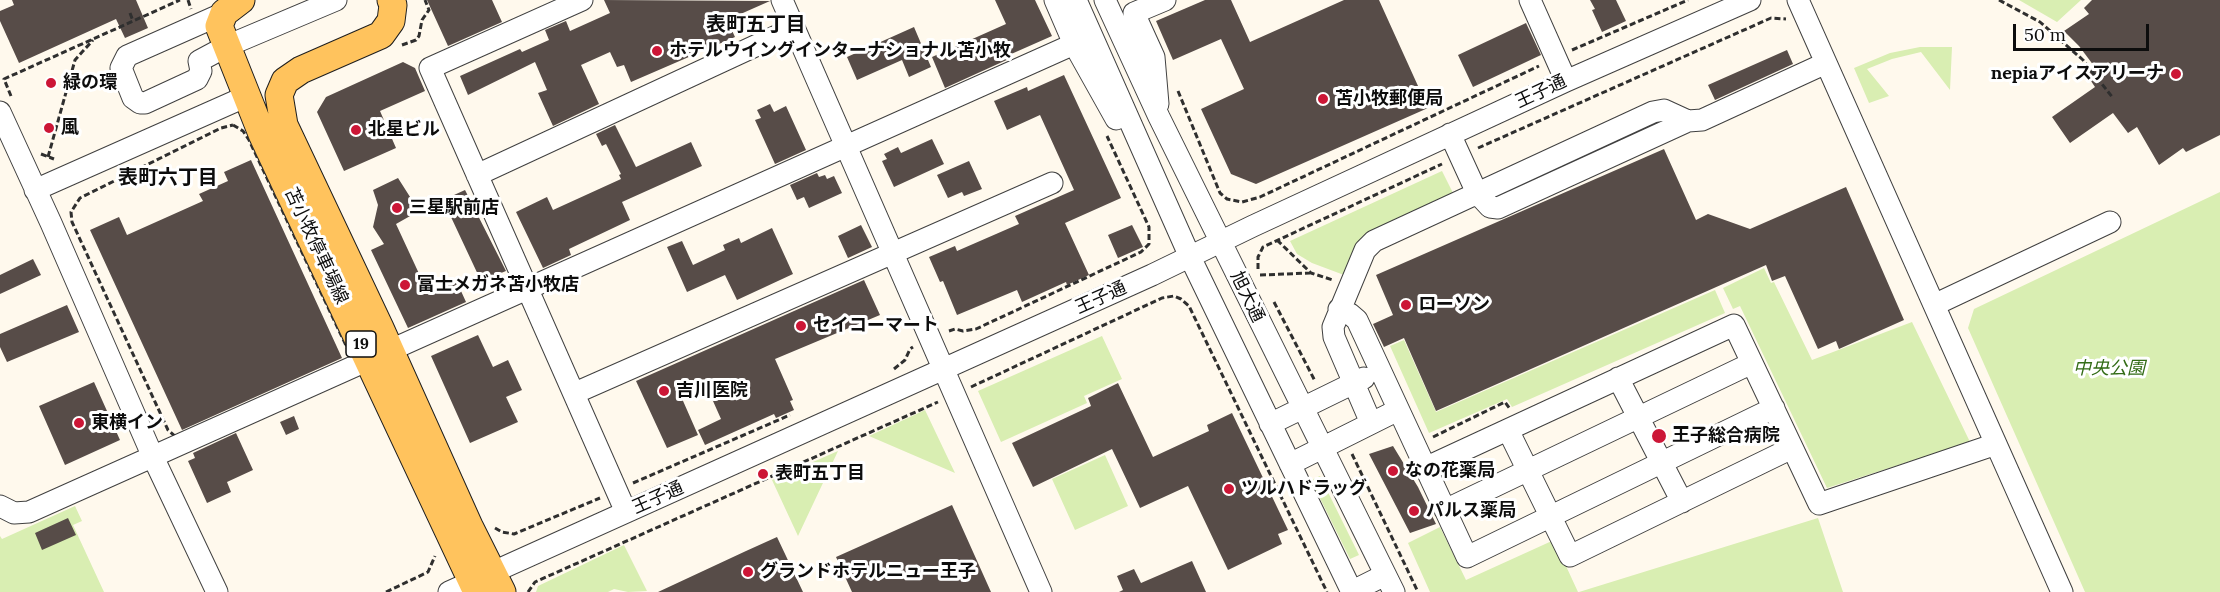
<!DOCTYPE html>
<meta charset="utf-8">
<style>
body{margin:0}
#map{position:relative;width:2220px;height:592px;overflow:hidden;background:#fff9ed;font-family:Lora,serif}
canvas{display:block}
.scale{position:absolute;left:2013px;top:24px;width:136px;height:27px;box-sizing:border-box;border:3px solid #0d0d0d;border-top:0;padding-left:8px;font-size:18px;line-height:21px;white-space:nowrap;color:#0d0d0d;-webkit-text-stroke:4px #fff;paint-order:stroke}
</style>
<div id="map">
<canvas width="2220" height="592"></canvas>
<div class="scale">50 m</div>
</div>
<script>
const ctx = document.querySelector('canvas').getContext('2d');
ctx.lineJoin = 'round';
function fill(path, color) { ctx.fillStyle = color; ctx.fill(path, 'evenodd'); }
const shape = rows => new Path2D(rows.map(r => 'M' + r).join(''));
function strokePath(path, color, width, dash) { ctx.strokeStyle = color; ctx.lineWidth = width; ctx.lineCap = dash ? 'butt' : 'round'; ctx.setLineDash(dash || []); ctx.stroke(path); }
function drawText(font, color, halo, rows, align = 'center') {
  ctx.font = font + ' Lora,"Noto Sans JP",serif'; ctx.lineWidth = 6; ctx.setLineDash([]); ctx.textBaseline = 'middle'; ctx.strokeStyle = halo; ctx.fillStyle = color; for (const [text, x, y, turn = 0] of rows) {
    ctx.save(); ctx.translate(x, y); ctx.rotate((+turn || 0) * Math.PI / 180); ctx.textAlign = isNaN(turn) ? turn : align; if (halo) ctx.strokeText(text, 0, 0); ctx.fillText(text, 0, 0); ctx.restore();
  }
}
fill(shape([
 [2019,0,2081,0,2057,22],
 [1920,47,1952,47,1950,90,1921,52,1892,59,1867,69,1889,96,1869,103,1854,68,1890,53],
 [1442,171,1453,193,1370,231,1357,244,1344,275,1312,263,1297,254,1290,241],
 [2220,192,2220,592,2085,592,1968,328,1974,309],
 [1764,268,1771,283,1774,282,1812,360,1912,322,1970,442,1827,488,1740,306,1733,309,1723,288],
 [1715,290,1725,313,1512,407,1507,399,1429,433,1390,346,1404,340,1436,412],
 [1102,336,1122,379,1084,396,1087,403,1001,442,978,391],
 [925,410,955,473,869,436],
 [838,451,798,536,772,480],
 [1105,455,1128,506,1075,530,1052,479],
 [1320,476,1359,555,1350,559,1311,480],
 [75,506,82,521,73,525,104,592,0,592,0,536,2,539],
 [1818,518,1843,592,1579,592],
 [1440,527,1466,580,1554,540,1578,592,1430,592,1408,543],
 [624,545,647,591,628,592,614,589,608,592,536,592,538,586]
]), '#d9eeb2');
fill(shape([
 [12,0,136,0,148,28,125,38,116,19,19,63,0,21,0,11,14,5],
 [427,0,492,0,502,22,448,46],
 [604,0,770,1,727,20,735,37,631,82,624,65,617,67,610,52,581,65,599,104,553,126,538,93,547,90,535,62,468,95,460,76,520,49,522,52,549,40,545,30,566,21,570,31,610,13],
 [995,0,1035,0,1052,36,1009,55,1011,58,945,88,932,57,1006,24],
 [1205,0,1231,0,1250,42,1344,0,1379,0,1428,108,1256,184,1231,174,1201,109,1244,89,1221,39,1173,60,1156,21],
 [1590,0,1616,0,1626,21,1602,32,1592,10,1595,9],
 [2092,0,2220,0,2220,135,2186,152,2183,148,2159,165,2137,127,2128,133,2113,113,2070,143,2052,117,2095,87,2085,72,2094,66,2079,46,2064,31,2089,14,2084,8],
 [1526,23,1541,55,1473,87,1458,55],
 [914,27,931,67,909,77,902,60,857,80,847,57],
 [1787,50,1793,64,1715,100,1708,85],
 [403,62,415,68,425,91,380,111,396,148,344,171,317,112,326,97],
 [1064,75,1121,198,1065,223,1089,275,1067,285,1066,282,1022,302,1017,290,957,315,943,281,940,282,929,257,955,246,957,251,1019,224,1015,216,1074,190,1040,115,1007,130,994,101,1027,87,1028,91],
 [770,104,774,112,786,106,806,150,775,164,755,120,761,118,757,110],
 [615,125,636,167,691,142,702,166,622,202,630,220,569,249,571,255,543,268,516,212,547,197,553,210,621,179,619,175,621,174,606,144,602,146,596,134],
 [932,139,944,164,894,187,882,161,887,159,884,154,898,147,901,153],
 [1664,149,1696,220,1708,214,1750,229,1846,187,1904,320,1839,349,1836,341,1818,349,1785,276,1772,281,1766,265,1436,411,1404,338,1384,347,1373,324,1393,315,1376,275],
 [251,160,342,358,182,430,90,230,119,217,127,235,203,201,199,194,228,181,224,172],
 [969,161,982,189,964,196,962,192,948,198,937,175],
 [817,173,819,177,825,175,827,179,834,176,842,193,809,208,804,197,797,200,790,185],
 [398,178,419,211,396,224,428,293,456,280,466,302,408,328,371,250,384,244,373,227,378,205,373,190],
 [465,190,506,271,481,281,443,200],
 [861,225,872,247,848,258,838,236],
 [1132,225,1143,247,1118,258,1108,235],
 [772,228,793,274,737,300,725,275,687,292,667,247,682,241,693,265,725,250,723,245,739,238,741,243],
 [33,259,41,275,0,294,0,275],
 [864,280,880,315,775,359,793,400,790,401,794,410,776,418,774,414,705,445,698,430,721,419,705,383,680,394,698,435,667,448,636,381],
 [67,305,79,332,7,362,0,347,0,334],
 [478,335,493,367,508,360,522,390,506,397,518,422,470,443,431,356],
 [94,382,120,440,65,465,39,406],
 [1118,383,1153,457,1209,431,1207,425,1232,413,1288,530,1278,534,1282,544,1228,570,1188,486,1140,508,1112,449,1033,487,1012,443,1091,406,1088,398],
 [294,416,299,429,286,435,280,422],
 [236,433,253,470,227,482,231,492,207,503,188,461,195,458,193,453],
 [1393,446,1418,487,1436,524,1410,533,1369,454],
 [952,505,991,592,852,592,836,557],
 [68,518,76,535,42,550,35,533],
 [777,537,803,592,658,592,746,551],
 [1192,561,1206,592,1119,592,1123,590,1117,576,1134,569,1141,583]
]), '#574c48');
const minor = shape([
 [582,0,430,68,626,512],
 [782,0,1041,592],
 [1055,0,1074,44,1116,119],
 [1076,0,1190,257,1352,592],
 [1105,0,1159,117,1394,592],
 [1530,0,1566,81],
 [1798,0,2062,592],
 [224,13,127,56,121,68,133,98,140,103,145,103,197,79,201,71,199,61,227,46,336,0],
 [1158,104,1154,57,1134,13,1165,0],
 [0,112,51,223,153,457,217,592],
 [1450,134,1477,193,1490,207,1498,208,1688,121],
 [477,175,794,28],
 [35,190,247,96],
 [1934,305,2110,222],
 [1339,309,1350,314,1357,320,1467,557,1774,408],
 [1618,378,1682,502],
 [575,393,1052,183],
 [1371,423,1334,337,1333,327,1365,250,1374,241,1653,112,1664,110,1688,121,1702,120,1826,63],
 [1270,424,1364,378],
 [1508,430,1570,556,1792,448],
 [1290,464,1398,410],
 [1425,468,1734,325,1819,504,1996,444],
 [0,506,14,513,29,512,1074,44],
 [1445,510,1752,363],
 [449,592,1152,275,1253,226,1566,81,1750,0],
 [1351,592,1385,575]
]);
const major = shape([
 [241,0,224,13,219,26,262,134,477,592],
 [391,0,393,5,391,21,381,35,301,70,285,81,279,95,284,125,380,328,469,526,502,592]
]);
strokePath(minor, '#404040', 23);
strokePath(major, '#1e1e1e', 29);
strokePath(shape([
 [188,0,191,9],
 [1999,0,2040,22,2083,60,2113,98],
 [130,13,133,21],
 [402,45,416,40,419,36,422,20,429,10,425,0],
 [1572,50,1688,0],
 [1178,91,1220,193,1227,199,1242,202,1260,197,1539,66],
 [11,96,4,79,180,0],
 [233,125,243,131,249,140,351,356,349,363,184,438,176,437,168,430,72,222,71,212,80,198,221,128,233,125],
 [1478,148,1771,18,1786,19],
 [41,154,54,159],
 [48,157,75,60,93,40],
 [1277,240,1311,273,1333,280],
 [1258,269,1258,257,1263,247,1442,164],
 [1260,275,1310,273],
 [1274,302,1315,381],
 [949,331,955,329,963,331,976,329,1141,252,1149,244,1149,227,1107,136],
 [894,369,905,360,910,349,913,347],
 [971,387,1162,298,1174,296,1181,299,1189,306,1327,592],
 [1433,437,1505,402,1510,409],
 [1352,454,1418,592],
 [633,483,790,415],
 [495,528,502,532,514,534,600,498],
 [386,592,428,572,435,556],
 [528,592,535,582,938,402]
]), '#2f2f2f', 3, [6, 3]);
strokePath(minor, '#fff', 21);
strokePath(major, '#ffc35d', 27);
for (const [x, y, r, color] of [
 [657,51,6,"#cc1636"],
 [2176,74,6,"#cc1636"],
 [51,83,6,"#cc1636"],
 [1323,99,6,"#cc1636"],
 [49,128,6,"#cc1636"],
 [356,130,6,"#cc1636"],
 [397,208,6,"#cc1636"],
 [405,285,6,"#cc1636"],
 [1406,305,6,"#cc1636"],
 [801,326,6,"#cc1636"],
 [664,391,6,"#cc1636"],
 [79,423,6,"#cc1636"],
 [1659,436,8,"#cc1636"],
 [1393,471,6,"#cc1636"],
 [763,474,6,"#cc1636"],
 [1229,489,6,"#cc1636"],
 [1414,511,6,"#cc1636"],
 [748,572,6,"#cc1636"]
]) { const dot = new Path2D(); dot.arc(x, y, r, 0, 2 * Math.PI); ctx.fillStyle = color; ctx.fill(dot); strokePath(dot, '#fff', 2); }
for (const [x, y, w] of [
 [361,344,30]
]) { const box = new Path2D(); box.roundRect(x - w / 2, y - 13, w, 26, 4.5); ctx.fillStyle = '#fff'; ctx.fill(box); strokePath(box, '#0d0d0d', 1.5); }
drawText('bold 16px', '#0d0d0d', null, [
 ["19",361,344]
]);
drawText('bold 18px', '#0d0d0d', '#fff', [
 ["ホテルウイングインターナショナル苫小牧",669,51],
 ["nepiaアイスアリーナ",2164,74,"right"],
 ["緑の環",63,83],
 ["苫小牧郵便局",1335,99],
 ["風",61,128],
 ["北星ビル",368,130],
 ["三星駅前店",409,208],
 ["富士メガネ苫小牧店",417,285],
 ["ローソン",1418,305],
 ["セイコーマート",813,326],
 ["吉川医院",676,391],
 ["東横イン",91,423],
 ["王子総合病院",1672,436],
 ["なの花薬局",1405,471],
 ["表町五丁目",775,474],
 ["ツルハドラッグ",1241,489],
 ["パルス薬局",1426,511],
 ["グランドホテルニュー王子",760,572]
], 'left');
drawText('18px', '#0d0d0d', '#fff', [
 ["王子通",1541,92,-25],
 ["苫小牧停車場線",316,246,65],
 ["旭大通",1247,297,64],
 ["王子通",1101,298,-24],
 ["王子通",658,498,-24]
]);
drawText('italic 18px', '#336c16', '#fff', [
 ["中央公園",2109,369]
]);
drawText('bold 20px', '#0d0d0d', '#fff', [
 ["表町五丁目",756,25],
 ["表町六丁目",168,178]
]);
</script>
